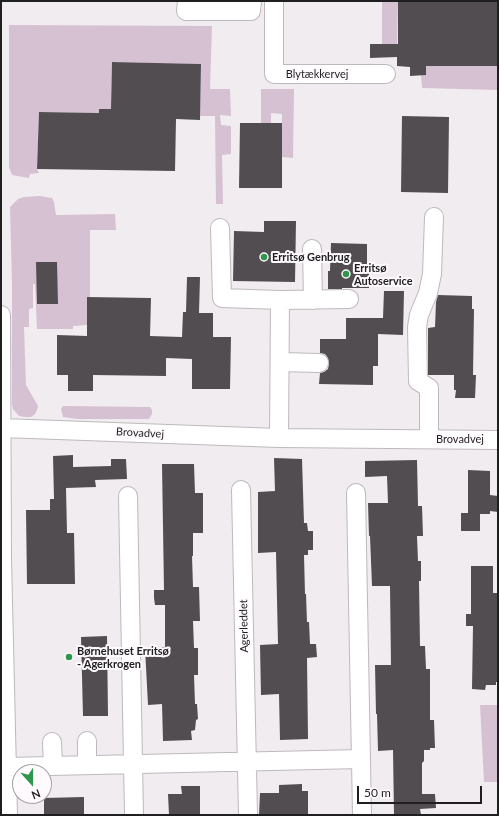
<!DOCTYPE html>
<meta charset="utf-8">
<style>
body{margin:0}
#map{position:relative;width:499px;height:816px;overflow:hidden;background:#f1ecf0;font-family:Lato,sans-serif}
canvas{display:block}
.frame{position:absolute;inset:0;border:2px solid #201f20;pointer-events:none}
.north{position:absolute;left:12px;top:764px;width:40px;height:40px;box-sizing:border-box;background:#fefafe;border:1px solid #a5a2a5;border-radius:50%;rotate:159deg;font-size:11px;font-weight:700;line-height:16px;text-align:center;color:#201f20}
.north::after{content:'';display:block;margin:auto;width:14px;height:18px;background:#2f964d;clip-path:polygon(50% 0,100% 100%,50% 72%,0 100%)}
.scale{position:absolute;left:357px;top:786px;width:125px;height:18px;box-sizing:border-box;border:2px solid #201f20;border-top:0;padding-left:5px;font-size:12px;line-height:14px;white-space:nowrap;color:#201f20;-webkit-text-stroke:3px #fefafe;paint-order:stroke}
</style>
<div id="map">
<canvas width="499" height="816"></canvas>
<div class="frame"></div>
<div class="north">N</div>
<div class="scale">50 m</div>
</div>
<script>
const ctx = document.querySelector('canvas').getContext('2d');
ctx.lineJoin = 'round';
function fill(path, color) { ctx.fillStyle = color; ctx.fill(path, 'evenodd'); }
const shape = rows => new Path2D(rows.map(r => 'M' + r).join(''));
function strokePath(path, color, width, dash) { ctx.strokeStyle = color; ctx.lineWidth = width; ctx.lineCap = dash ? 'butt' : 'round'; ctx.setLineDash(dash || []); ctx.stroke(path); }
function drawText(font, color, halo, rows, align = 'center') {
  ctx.font = font + ' Lato,sans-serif'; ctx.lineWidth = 4; ctx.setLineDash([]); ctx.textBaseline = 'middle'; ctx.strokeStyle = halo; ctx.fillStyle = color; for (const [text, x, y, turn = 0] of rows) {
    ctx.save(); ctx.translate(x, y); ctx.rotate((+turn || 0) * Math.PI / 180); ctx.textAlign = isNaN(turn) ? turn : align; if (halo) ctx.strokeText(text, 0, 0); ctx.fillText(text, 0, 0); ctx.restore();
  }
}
fill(shape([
 [382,1,398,1,397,48,382,47],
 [9,25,212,26,210,89,230,89,231,116,220,115,221,125,231,126,231,154,222,155,223,204,216,204,215,116,200,116,201,64,112,62,111,109,99,113,39,112,37,169,39,173,30,174,29,178,12,175,9,167],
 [478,40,493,66,498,66,498,90,422,88,421,75,426,75,426,66,477,66],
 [261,89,294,89,293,158,282,157,282,114,271,113,271,123,261,123],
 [40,196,52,198,54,202,56,215,115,214,116,230,90,230,90,297,87,297,87,325,73,326,73,329,37,329,35,284,33,284,33,308,29,309,29,327,24,327,26,385,38,406,37,410,35,414,31,417,25,417,19,416,13,409,12,404,12,284,10,207,18,199,24,197],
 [63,406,150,407,152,410,152,414,149,419,78,419,63,417,61,409],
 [480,705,498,705,498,782,484,782]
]), '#d6c1d3');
fill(shape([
 [398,1,498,1,498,66,426,66,426,75,410,76,410,67,397,66,397,57,370,58,370,44,398,44],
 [112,62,201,64,200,120,176,119,175,171,37,169,39,112,99,113,99,109,111,109],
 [402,116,449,117,448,193,401,192],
 [240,123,282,123,282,188,239,188],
 [264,221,296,221,295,282,233,281,234,231,264,232],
 [331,243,367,244,367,270,369,270,369,288,342,288,342,289,328,289,328,271,330,271],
 [36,262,57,262,58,304,37,304],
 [187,277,200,277,199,313,213,313,213,337,231,337,230,389,192,389,192,359,166,358,166,376,93,375,93,391,68,391,68,375,57,375,57,335,87,336,87,297,151,298,150,336,182,337,183,312,186,312],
 [384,291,404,291,403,335,378,334,378,366,373,366,373,385,319,384,320,373,324,372,328,369,329,363,328,358,325,354,320,353,320,339,346,339,346,318,383,318],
 [438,295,472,296,472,309,474,309,473,375,476,375,475,398,455,398,456,390,454,390,454,375,428,375,428,328,435,327,436,302],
 [73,455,73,467,111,466,111,459,126,459,127,479,95,480,96,487,66,488,67,533,74,533,75,584,27,584,26,510,50,510,50,499,54,499,53,456],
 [274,458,302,459,304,523,307,523,308,531,313,531,313,550,308,550,308,555,304,555,305,594,306,594,307,622,309,622,310,644,316,644,317,657,307,658,308,739,280,740,279,694,261,695,260,645,278,644,277,600,276,552,258,553,258,492,275,491],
 [417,460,418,506,422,506,423,536,417,536,418,561,421,561,421,581,419,581,420,646,425,646,426,669,430,669,430,720,434,720,435,748,430,748,430,750,424,750,424,761,422,763,422,794,435,794,436,808,420,809,421,815,394,815,393,750,378,751,377,714,376,714,375,665,391,665,390,586,372,586,370,536,369,536,368,503,388,503,387,476,365,477,365,461],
 [162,464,194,464,195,493,203,493,203,533,193,533,193,556,192,556,193,587,199,587,200,621,193,621,194,648,198,648,198,675,194,675,195,704,197,704,198,719,196,720,195,730,191,731,192,740,163,741,162,704,148,705,145,648,165,647,165,605,155,605,154,598,154,590,164,590],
 [468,470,490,471,490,495,498,496,498,512,490,511,490,514,480,514,480,531,461,531,461,513,468,513],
 [471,566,493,566,493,593,498,593,498,636,497,636,497,661,498,661,498,682,496,682,496,685,486,685,485,690,472,689,473,626,466,626,466,614,471,614],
 [107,636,108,716,83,716,81,637],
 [302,784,302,791,308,791,308,815,259,815,260,793,279,793,279,785],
 [181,786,200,786,200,815,169,815,168,794,182,794],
 [84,797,84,815,44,815,44,798]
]), '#514d50');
const minor = shape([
 [187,1,186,11,251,11,252,1],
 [274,1,274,74,386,74],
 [220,228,222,298,280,300,349,299],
 [312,249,313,300],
 [1,315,2,558,8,815],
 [280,362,319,363],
 [2,428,279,438,498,440],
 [279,438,280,300],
 [429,439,429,388,418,381,417,327,419,315,428,293,432,274,434,217],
 [241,490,248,815],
 [356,493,362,815],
 [128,496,134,815],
 [87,741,87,765],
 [52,742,53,766],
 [6,767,361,759]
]);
strokePath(minor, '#bdb9bd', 20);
strokePath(minor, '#fff', 18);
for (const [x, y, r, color] of [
 [264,257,4,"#2f964d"],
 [346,274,4,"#2f964d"],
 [69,657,4,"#2f964d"]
]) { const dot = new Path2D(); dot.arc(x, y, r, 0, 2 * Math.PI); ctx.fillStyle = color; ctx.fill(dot); strokePath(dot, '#fefafe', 1.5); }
drawText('11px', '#201f20', '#fefafe', [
 ["Blytækkervej",317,74],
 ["Brovadvej",140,433,3],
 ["Brovadvej",460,439],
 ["Agerleddet",244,626,-91]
]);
drawText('bold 11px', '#201f20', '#fefafe', [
 ["Erritsø Genbrug",272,257],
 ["Erritsø",354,268],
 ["Autoservice",354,281],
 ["Børnehuset Erritsø",77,651],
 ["- Agerkrogen",77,664]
], 'left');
</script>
